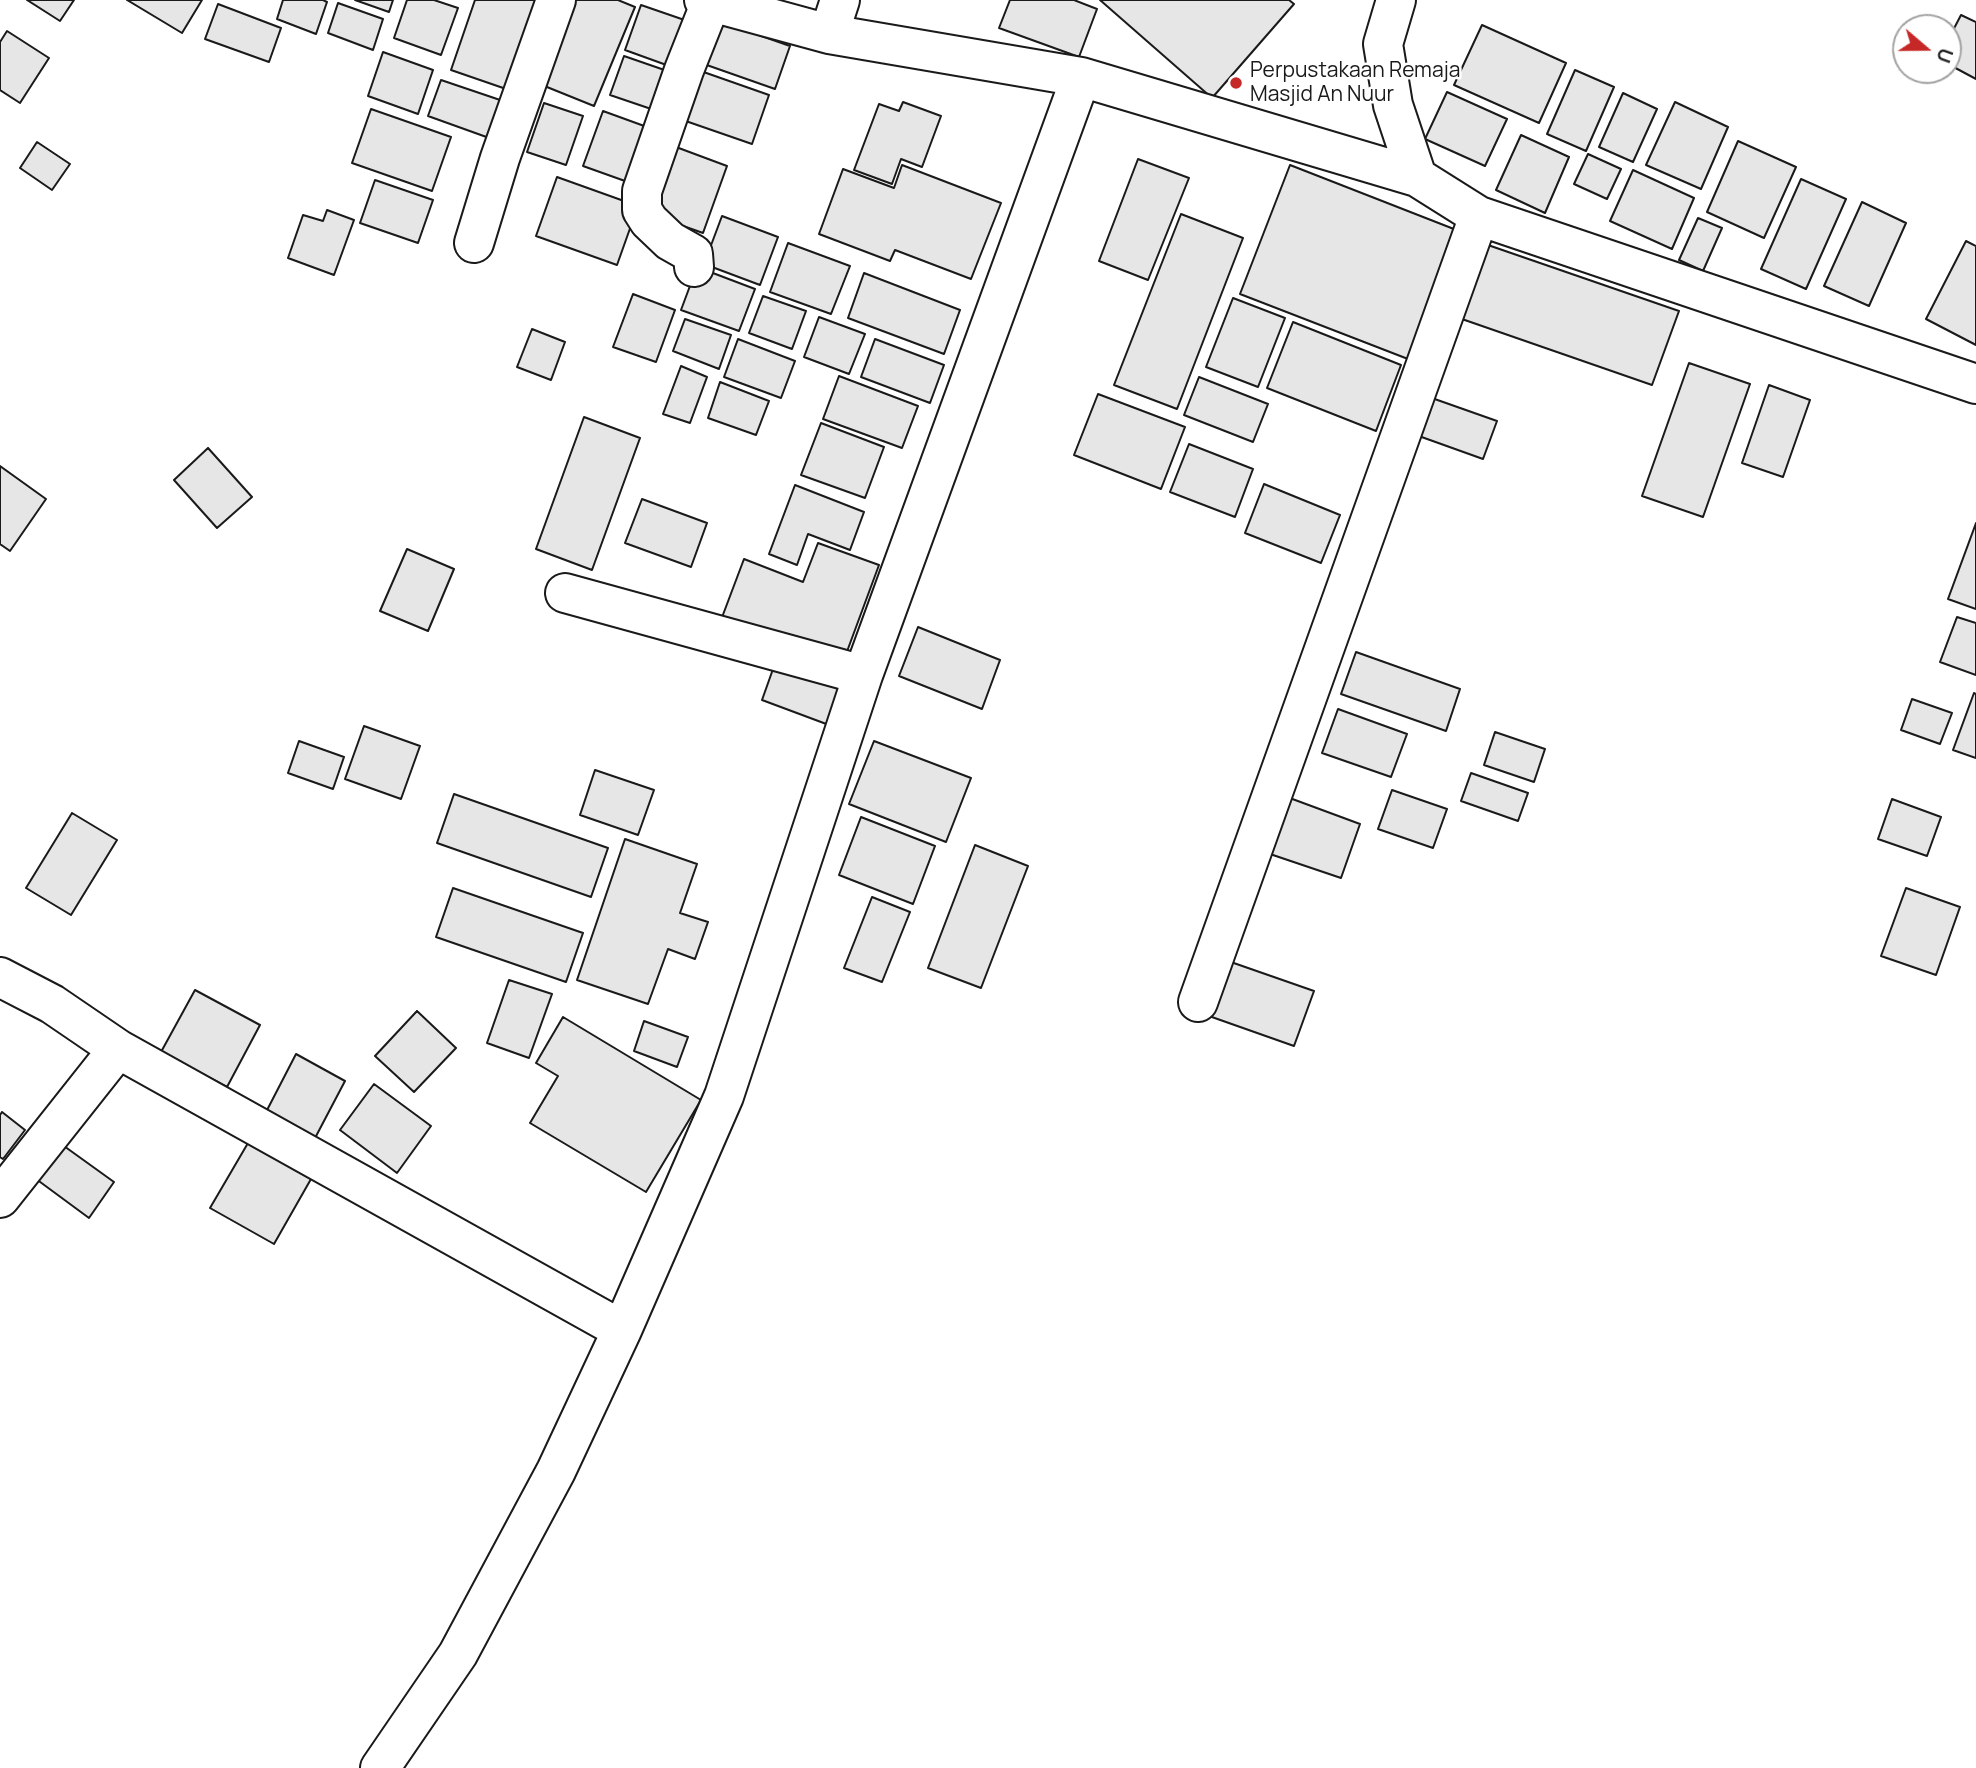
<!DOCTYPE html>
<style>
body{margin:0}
#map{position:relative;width:1976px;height:1768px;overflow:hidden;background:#fff;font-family:Manrope,sans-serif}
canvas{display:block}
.north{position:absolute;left:1892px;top:14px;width:70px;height:70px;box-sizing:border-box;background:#fff;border:2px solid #a3a3a3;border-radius:50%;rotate:110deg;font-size:19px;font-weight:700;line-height:28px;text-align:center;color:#1a1a1a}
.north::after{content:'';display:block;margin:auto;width:24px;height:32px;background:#c62828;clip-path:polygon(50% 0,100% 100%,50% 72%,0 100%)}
</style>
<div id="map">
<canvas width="1976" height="1768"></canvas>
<div class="north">U</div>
</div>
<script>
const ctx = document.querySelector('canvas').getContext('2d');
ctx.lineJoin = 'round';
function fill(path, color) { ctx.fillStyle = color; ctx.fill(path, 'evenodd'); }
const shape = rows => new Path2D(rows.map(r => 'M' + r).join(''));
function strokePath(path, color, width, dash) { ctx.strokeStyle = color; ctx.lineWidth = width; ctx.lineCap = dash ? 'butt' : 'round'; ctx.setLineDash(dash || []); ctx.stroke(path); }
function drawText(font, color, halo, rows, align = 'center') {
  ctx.font = font + ' Manrope,sans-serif'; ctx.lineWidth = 5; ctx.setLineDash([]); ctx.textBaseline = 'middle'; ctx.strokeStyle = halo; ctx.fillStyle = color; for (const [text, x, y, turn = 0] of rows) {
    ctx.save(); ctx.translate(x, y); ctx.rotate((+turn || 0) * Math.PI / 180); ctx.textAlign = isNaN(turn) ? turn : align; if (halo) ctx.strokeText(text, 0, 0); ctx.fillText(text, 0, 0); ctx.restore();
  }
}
const building = shape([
 [27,0,74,0,60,21,27,0],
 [127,0,202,0,182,33,127,0],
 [283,0,323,0,327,2,316,34,277,19,283,0],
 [355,0,393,0,389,12,355,0],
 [407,0,434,0,458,8,441,55,394,38,407,0],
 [475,0,541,0,509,90,451,70,475,0],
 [571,0,618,0,635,7,594,106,537,83,571,0],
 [1010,0,1074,0,1097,9,1079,57,999,28,1010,0],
 [1100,0,1289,0,1294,4,1212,98,1100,0],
 [338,3,383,19,373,50,328,33,338,3],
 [218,4,281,28,269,62,205,39,218,4],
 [641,5,699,25,683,71,625,50,641,5],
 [1961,15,1976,22,1976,79,1948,64,1948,40,1961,15],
 [716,20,790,46,775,89,701,63,716,20],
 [1482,25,1566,63,1539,123,1454,85,1482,25],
 [7,31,49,58,20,103,0,90,0,42,7,31],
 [383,52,433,70,418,114,368,96,383,52],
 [624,56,676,74,663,113,610,95,624,56],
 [695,69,769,95,752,144,677,118,695,69],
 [1575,70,1614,87,1586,151,1547,134,1575,70],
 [441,80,506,102,492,139,428,116,441,80],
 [1447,92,1507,119,1485,166,1425,139,1447,92],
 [1623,93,1657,109,1633,162,1599,147,1623,93],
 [903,102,941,116,922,167,901,159,892,184,854,170,879,104,899,111,903,102],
 [1675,102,1728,127,1701,189,1646,165,1675,102],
 [544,103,583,116,566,165,527,152,544,103],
 [371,109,451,137,432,191,352,163,371,109],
 [603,111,658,131,639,186,583,166,603,111],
 [1521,135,1569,157,1545,213,1496,190,1521,135],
 [1738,141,1796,167,1764,238,1707,212,1738,141],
 [37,142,70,164,52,190,20,168,37,142],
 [676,147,727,166,703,233,652,215,676,147],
 [1588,154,1621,169,1607,199,1574,184,1588,154],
 [1138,159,1189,178,1148,280,1099,261,1138,159],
 [902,165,1001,203,971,279,895,250,890,261,819,234,843,169,894,188,902,165],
 [1290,165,1459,231,1408,359,1240,294,1290,165],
 [1633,170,1694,198,1672,249,1610,221,1633,170],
 [557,177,638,206,617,265,536,236,557,177],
 [1801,179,1846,199,1806,289,1761,269,1801,179],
 [375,180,433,200,418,243,360,223,375,180],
 [1862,202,1906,223,1869,306,1824,286,1862,202],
 [327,210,354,220,334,275,288,258,303,215,323,221,327,210],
 [1181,214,1243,238,1177,409,1114,385,1181,214],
 [722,216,778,237,760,285,704,264,722,216],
 [1698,218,1722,228,1703,271,1679,260,1698,218],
 [1966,241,1976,246,1976,345,1926,319,1966,241],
 [788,243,850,266,831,314,770,292,788,243],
 [1485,244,1679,311,1652,385,1459,318,1485,244],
 [697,267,755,289,739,331,681,310,697,267],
 [864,273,960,310,944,354,848,318,864,273],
 [633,294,675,310,656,362,613,347,633,294],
 [763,296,806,311,792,349,749,333,763,296],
 [1233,298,1285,318,1258,387,1206,367,1233,298],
 [819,317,865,334,849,374,804,357,819,317],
 [685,319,731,335,719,369,673,351,685,319],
 [1293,322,1401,365,1376,431,1267,388,1293,322],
 [532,329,565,342,551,380,517,367,532,329],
 [738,339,795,361,781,398,724,377,738,339],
 [875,339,944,365,930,403,861,377,875,339],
 [1689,363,1750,384,1703,517,1642,496,1689,363],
 [681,366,707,377,690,423,663,414,681,366],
 [839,376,918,406,902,448,823,419,839,376],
 [1199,377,1268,404,1253,442,1184,415,1199,377],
 [720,382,769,401,756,435,708,418,720,382],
 [1769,385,1810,400,1783,477,1742,463,1769,385],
 [1098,394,1185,427,1161,489,1074,455,1098,394],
 [1429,397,1497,421,1483,459,1416,435,1429,397],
 [584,417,640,438,592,570,536,549,584,417],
 [821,423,884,447,865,498,801,475,821,423],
 [1189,444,1253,469,1235,517,1170,492,1189,444],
 [208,448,252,497,217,528,174,480,208,448],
 [0,466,46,499,10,551,0,544,0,466],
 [1264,484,1340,515,1321,563,1245,533,1264,484],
 [795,485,864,512,850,550,808,534,797,565,769,554,795,485],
 [642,499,707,523,691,567,625,543,642,499],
 [1976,523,1976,609,1948,599,1976,523],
 [818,543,879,565,842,665,721,620,744,559,803,582,818,543],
 [407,549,454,569,428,631,380,611,407,549],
 [1957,617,1976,623,1976,675,1940,662,1957,617],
 [918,627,1000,660,982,709,899,676,918,627],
 [1356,652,1460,689,1446,731,1341,694,1356,652],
 [778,655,846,680,829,725,762,700,778,655],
 [1974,693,1976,694,1976,758,1953,750,1974,693],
 [1912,699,1952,713,1940,744,1901,730,1912,699],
 [1338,709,1407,734,1391,777,1322,753,1338,709],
 [364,726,420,746,401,799,345,779,364,726],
 [1495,732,1545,749,1534,782,1484,765,1495,732],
 [299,741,344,757,333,789,288,773,299,741],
 [874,741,971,778,946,842,849,804,874,741],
 [595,770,654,790,638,835,580,815,595,770],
 [1471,773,1528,793,1518,821,1461,801,1471,773],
 [1392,790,1447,809,1433,848,1378,829,1392,790],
 [454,794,608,848,591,897,437,843,454,794],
 [1287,797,1360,824,1341,878,1267,853,1287,797],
 [1892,799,1941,817,1927,856,1878,839,1892,799],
 [72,813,117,840,71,915,26,888,72,813],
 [861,817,935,846,913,904,839,875,861,817],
 [625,839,697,864,680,913,708,922,695,959,668,949,648,1004,577,980,625,839],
 [975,845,1028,866,981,988,928,968,975,845],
 [453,888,583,933,566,982,436,937,453,888],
 [1906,888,1960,907,1936,975,1881,956,1906,888],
 [872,897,910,912,882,982,844,968,872,897],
 [1228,961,1314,991,1294,1046,1209,1016,1228,961],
 [509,980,552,994,529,1058,487,1043,509,980],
 [195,990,260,1025,227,1087,161,1052,195,990],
 [417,1011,456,1048,414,1092,375,1056,417,1011],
 [563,1017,701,1100,646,1192,530,1123,558,1076,536,1063,563,1017],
 [644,1021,688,1037,677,1067,634,1051,644,1021],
 [296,1054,345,1081,314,1140,265,1114,296,1054],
 [374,1084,431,1126,397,1173,340,1130,374,1084],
 [2,1112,25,1130,3,1159,0,1157,0,1115,2,1112],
 [57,1141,114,1182,89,1218,32,1176,57,1141],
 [248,1143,311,1179,274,1244,210,1208,248,1143]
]);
fill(building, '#e6e6e6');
strokePath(building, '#1a1a1a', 2);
const minor = shape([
 [704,0,829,34,1081,77,1417,177,1479,216,1976,384],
 [1396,0,1383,44,1393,105,1417,177],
 [829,34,840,0],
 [474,243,500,158,556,0],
 [694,267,693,254,670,241,649,221,642,210,642,191,684,70,711,2],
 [565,593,863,675],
 [0,977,52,1004,118,1049],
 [1198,1002,1479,216],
 [0,1198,118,1049,622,1330],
 [380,1768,458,1654,556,1471,622,1330,724,1096,863,675,1081,77]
]);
strokePath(minor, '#1a1a1a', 42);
strokePath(minor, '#fff', 38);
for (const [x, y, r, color] of [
 [1236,83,7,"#c62828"]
]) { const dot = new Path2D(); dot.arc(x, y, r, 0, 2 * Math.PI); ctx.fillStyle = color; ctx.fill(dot); strokePath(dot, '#fff', 2.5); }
drawText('21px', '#1a1a1a', '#fff', [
 ["Perpustakaan Remaja",1250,71],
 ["Masjid An Nuur",1250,95]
], 'left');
</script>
